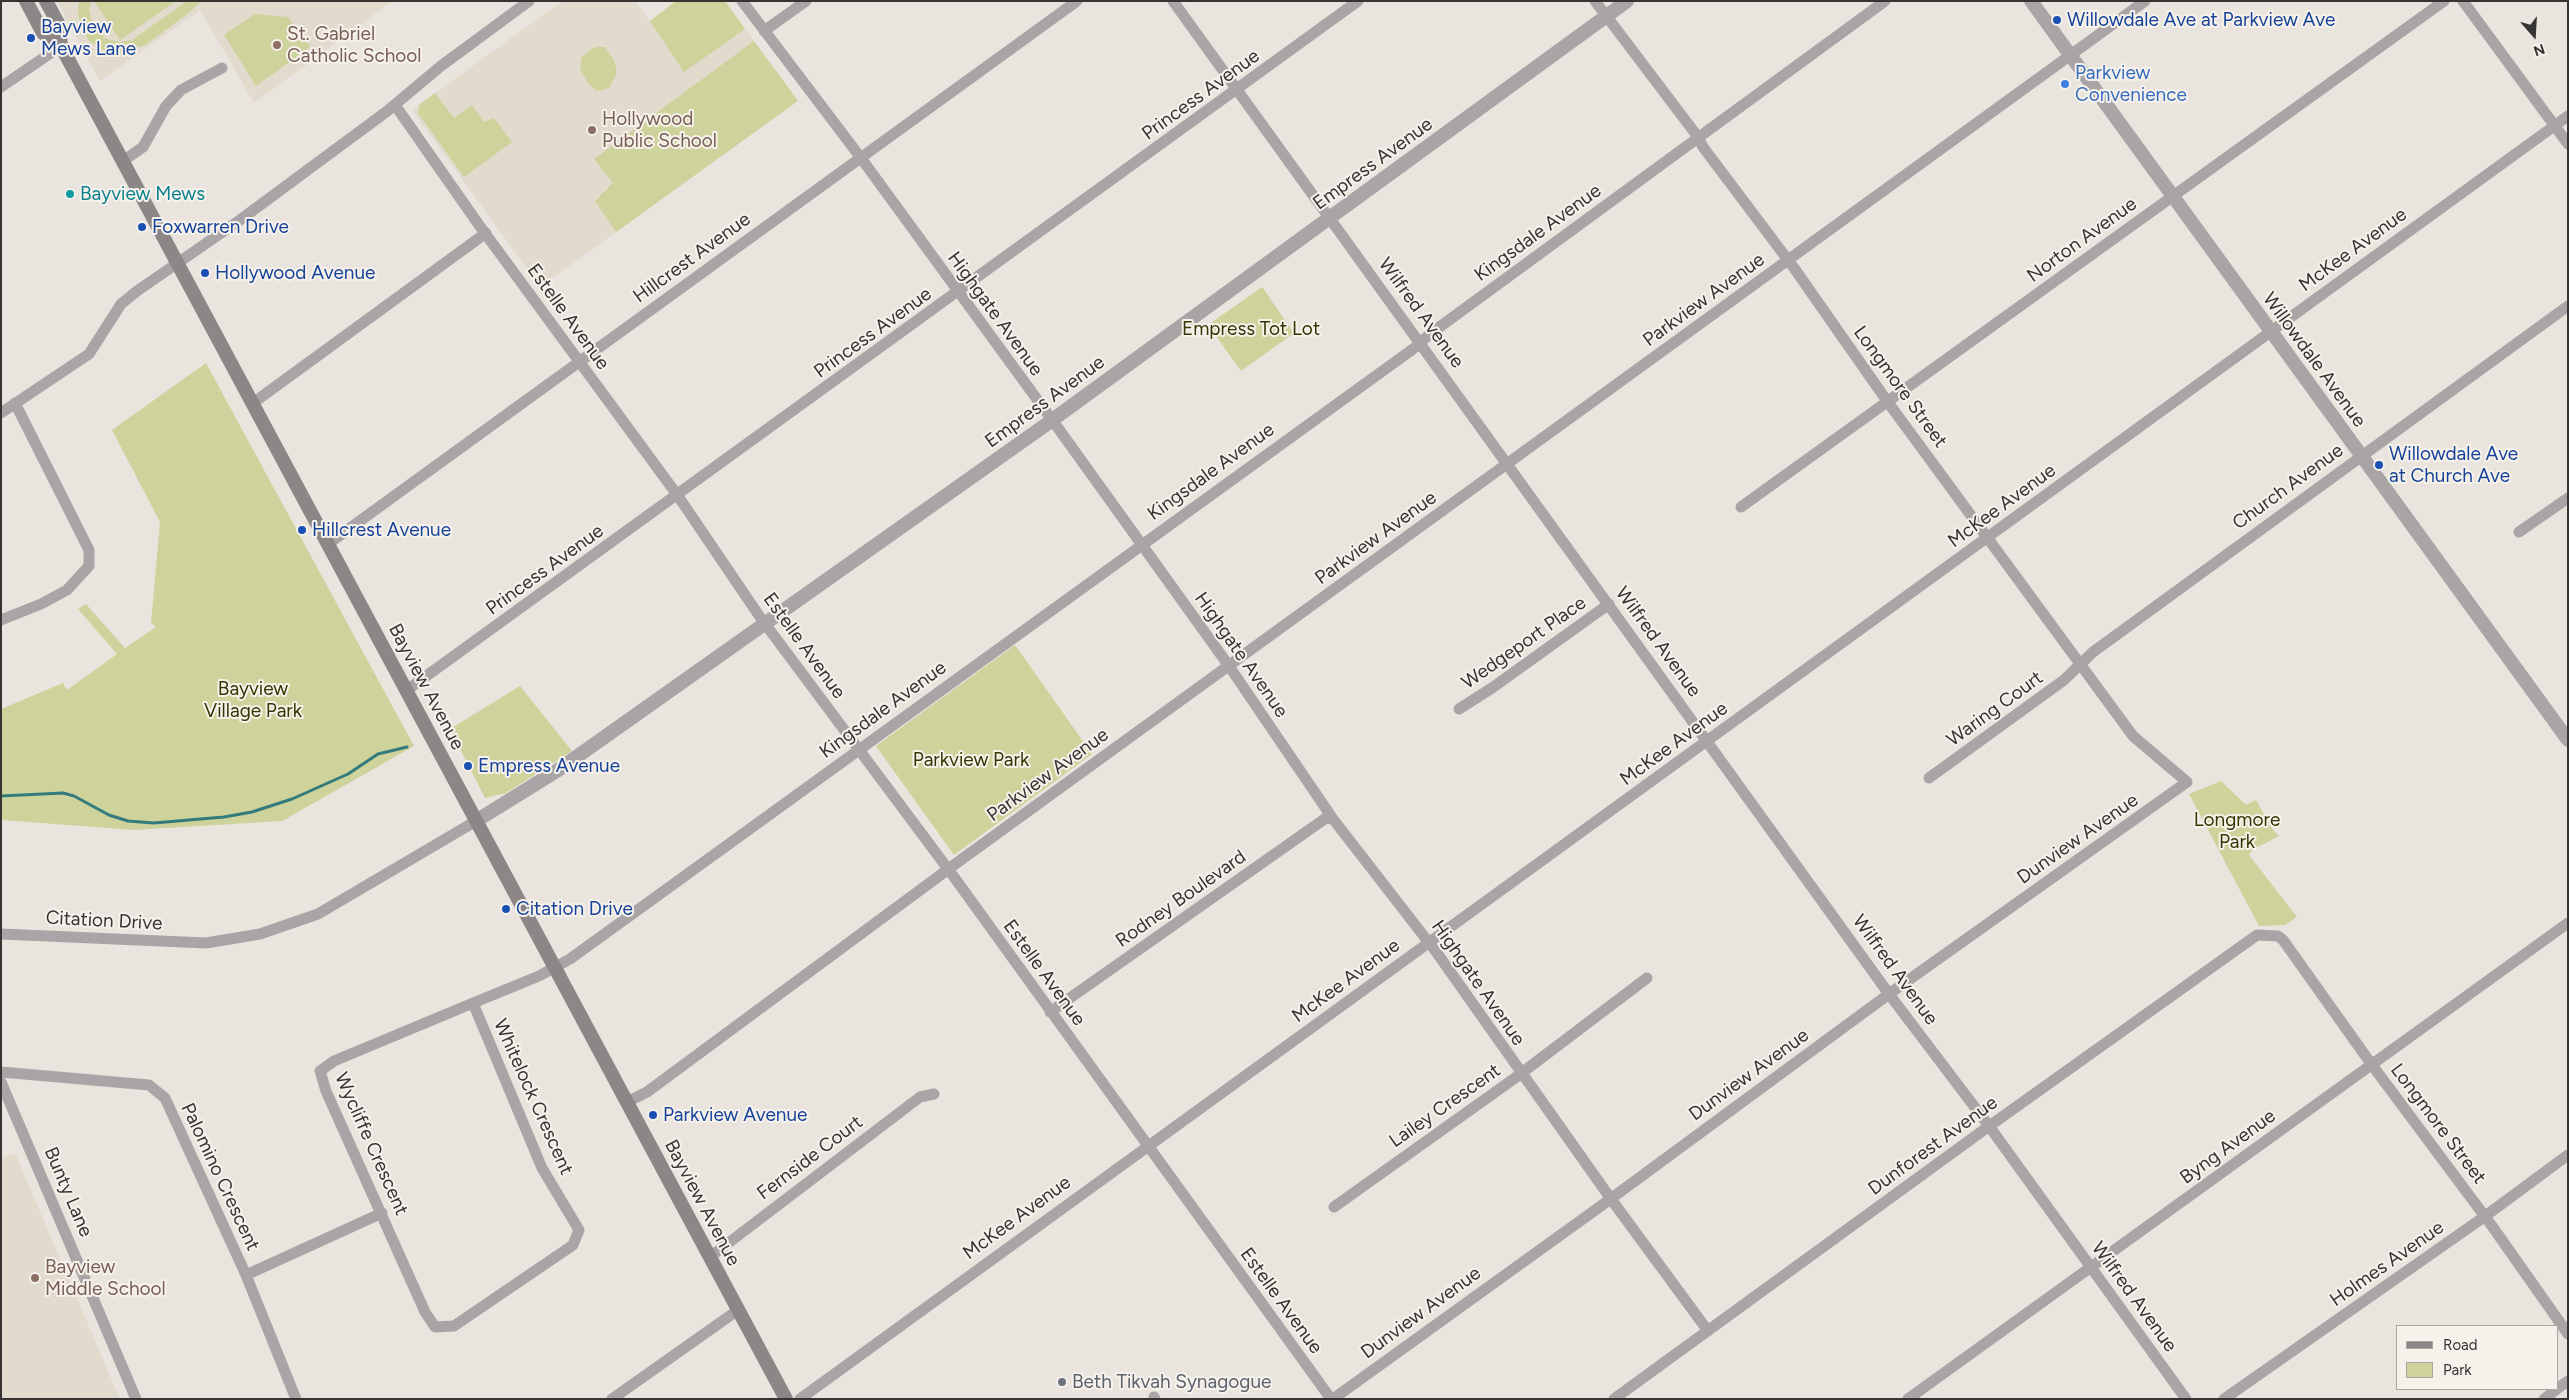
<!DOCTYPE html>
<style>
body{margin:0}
#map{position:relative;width:2569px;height:1400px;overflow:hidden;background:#e9e5de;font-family:Figtree,sans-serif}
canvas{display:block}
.frame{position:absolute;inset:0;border:2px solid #363432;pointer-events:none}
.legend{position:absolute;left:2396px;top:1325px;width:162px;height:65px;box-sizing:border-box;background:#f6f2eb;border:1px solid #a9a6a1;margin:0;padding:6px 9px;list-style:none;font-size:15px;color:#363432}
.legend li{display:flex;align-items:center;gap:10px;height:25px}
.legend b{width:25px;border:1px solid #a9a6a1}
.north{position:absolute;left:2509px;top:10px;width:50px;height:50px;-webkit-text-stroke:4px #f6f2eb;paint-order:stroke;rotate:161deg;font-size:14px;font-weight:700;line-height:20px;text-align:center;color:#363432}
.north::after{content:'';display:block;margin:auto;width:18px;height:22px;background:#363432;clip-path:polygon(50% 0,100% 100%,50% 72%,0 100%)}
</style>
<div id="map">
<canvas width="2569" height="1400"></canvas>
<div class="frame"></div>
<ul class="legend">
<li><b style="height:6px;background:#8c8687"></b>Road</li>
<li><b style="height:14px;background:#cdd39a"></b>Park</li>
</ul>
<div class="north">N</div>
</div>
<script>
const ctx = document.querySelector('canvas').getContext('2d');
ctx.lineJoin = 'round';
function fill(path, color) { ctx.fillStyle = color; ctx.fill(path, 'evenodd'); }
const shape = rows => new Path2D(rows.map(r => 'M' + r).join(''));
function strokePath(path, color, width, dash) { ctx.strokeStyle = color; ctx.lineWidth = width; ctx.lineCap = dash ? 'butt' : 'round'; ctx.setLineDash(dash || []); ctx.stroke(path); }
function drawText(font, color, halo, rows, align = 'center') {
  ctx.font = font + ' Figtree,sans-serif'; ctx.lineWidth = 4; ctx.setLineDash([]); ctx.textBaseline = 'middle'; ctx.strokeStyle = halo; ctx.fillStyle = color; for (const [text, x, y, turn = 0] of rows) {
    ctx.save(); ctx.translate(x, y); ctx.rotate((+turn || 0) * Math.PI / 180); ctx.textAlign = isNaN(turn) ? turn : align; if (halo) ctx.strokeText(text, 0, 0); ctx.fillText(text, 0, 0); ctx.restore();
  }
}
fill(shape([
 [57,1,393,1,254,103,200,10,100,81],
 [562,1,635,1,650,21,676,1,725,1,798,101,540,287,412,110],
 [15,1153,120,1399,1,1399,1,1158]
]), '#e2dacd');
fill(shape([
 [79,1,91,1,89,10,95,30,107,39,119,42,132,40,187,1,201,1,190,12,145,45,118,53,102,50,89,41,81,27,78,12],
 [94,1,176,1,120,40],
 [676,1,725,1,745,29,684,72,650,21],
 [255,14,288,17,310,47,256,86,224,35],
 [754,41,798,101,616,232,595,201,613,183,594,159],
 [597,47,605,47,614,60,617,73,609,88,597,91,588,83,580,69,582,57,590,50],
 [435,93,454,118,472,105,484,122,494,118,512,142,464,177,418,113,420,104],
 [1262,287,1294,333,1241,371,1208,325],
 [206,363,414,746,282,821,135,830,1,820,1,709,63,683,67,690,117,654,78,609,86,604,125,648,156,627,151,623,160,522,112,430],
 [1015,645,1092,754,954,855,876,746],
 [520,686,572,751,506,793,485,798,450,729],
 [2221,781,2246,805,2256,800,2273,830,2279,836,2252,850,2249,855,2297,917,2285,925,2259,926,2189,794]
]), '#cdd39a');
strokePath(shape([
 [1,796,63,793,74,796,109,815,128,821,154,823,224,817,252,812,292,799,348,774,378,754,407,747]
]), '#337b7c', 3);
strokePath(shape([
 [742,1,861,158,1058,428,1229,666,1333,819,1437,953,1611,1199,1708,1331],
 [1173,1,1889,994,1989,1126,2186,1399],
 [2463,1,2568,144],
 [764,31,806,1],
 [1,87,61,46],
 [395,105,479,225,678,496,760,617,954,877,1331,1399],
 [123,161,143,147,166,106,181,90,222,68],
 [253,403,486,233],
 [1,413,89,354,121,304,137,291,240,220,386,112,441,66,529,1],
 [1741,507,2444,1],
 [2519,532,2568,498],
 [328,544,1077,1],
 [1,620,41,604,67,590,89,566,89,550,15,403],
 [407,690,1358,1],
 [1459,709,1492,688,1609,604],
 [1929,778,2064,680,2093,652,2568,306],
 [1,934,206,943,260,934,318,914,476,821],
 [473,1003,542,1168,579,1230,573,1245,454,1326,435,1327,425,1312,326,1091,320,1071,334,1061,473,1003,539,976,570,959,1413,349,1430,334,1885,1],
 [1050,1012,1326,818,1333,819],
 [1,1072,149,1085,165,1098,246,1275,296,1399],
 [1,1082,136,1399],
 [627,1102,647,1092,958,862,2145,1],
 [1334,1207,1515,1078,1647,978],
 [710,1257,920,1097,934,1094],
 [246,1275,382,1213],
 [2558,1388,2568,1381],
 [1154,1397,1155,1399],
 [612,1399,738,1310],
 [800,1399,2568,116],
 [1333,1399,1605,1203,1889,994,2187,782,2133,736,1887,401,1794,268,1703,147,1698,137,1595,1],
 [1614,1399,1981,1132,2257,935,2278,936,2283,940,2372,1065,2492,1226,2568,1334],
 [1908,1399,2568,923],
 [2224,1399,2484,1217,2568,1155],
 [2544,1399,2557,1389]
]), '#a9a5a6', 11);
strokePath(shape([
 [2031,1,2568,740],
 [476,821,558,770,1044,426,1627,1]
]), '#a9a5a6', 14);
strokePath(shape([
 [26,1,43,33,61,46],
 [46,1,59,25,61,46,786,1399]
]), '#8c8687', 14);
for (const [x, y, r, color] of [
 [2057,20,5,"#1a4fb4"],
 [31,38,5,"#1a4fb4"],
 [277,45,5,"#8d6e63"],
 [2065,84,5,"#3f7fe0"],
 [592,130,5,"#8d6e63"],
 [70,194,5,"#0f9aa8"],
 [142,227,5,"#1a4fb4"],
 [205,273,5,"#1a4fb4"],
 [2379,465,5,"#1a4fb4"],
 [302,530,5,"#1a4fb4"],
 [468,766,5,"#1a4fb4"],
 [506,909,5,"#1a4fb4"],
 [653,1115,5,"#1a4fb4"],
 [35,1278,5,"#8d6e63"],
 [1062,1382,5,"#6b7280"]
]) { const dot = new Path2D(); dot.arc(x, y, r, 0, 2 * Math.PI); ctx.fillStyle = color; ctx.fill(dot); strokePath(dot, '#f6f2eb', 2); }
drawText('19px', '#164399', '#f6f2eb', [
 ["Willowdale Ave at Parkview Ave",2067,20],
 ["Bayview",41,27],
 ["Mews Lane",41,49],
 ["Foxwarren Drive",152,227],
 ["Hollywood Avenue",215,273],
 ["Willowdale Ave",2389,454],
 ["at Church Ave",2389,476],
 ["Hillcrest Avenue",312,530],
 ["Empress Avenue",478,766],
 ["Citation Drive",516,909],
 ["Parkview Avenue",663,1115]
], 'left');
drawText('19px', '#785e54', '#f6f2eb', [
 ["St. Gabriel",287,34],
 ["Catholic School",287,56],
 ["Hollywood",602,119],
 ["Public School",602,141],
 ["Bayview",45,1267],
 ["Middle School",45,1289]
], 'left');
drawText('19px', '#366cbe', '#f6f2eb', [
 ["Parkview",2075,73],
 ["Convenience",2075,95]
], 'left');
drawText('19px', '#363432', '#f6f2eb', [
 ["Princess Avenue",1201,95,-36],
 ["Empress Avenue",1373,164,-36],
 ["Kingsdale Avenue",1538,233,-36],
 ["Norton Avenue",2082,240,-36],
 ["McKee Avenue",2353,250,-36],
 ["Hillcrest Avenue",692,258,-36],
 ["Parkview Avenue",1704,300,-36],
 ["Wilfred Avenue",1421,313,54],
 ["Highgate Avenue",995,314,54],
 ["Estelle Avenue",568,317,54],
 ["Princess Avenue",873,333,-36],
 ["Willowdale Avenue",2314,360,54],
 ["Longmore Street",1900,387,54],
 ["Empress Avenue",1045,402,-36],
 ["Kingsdale Avenue",1211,472,-36],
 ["Church Avenue",2288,487,-36],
 ["McKee Avenue",2002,506,-36],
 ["Parkview Avenue",1376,538,-36],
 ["Princess Avenue",545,570,-36],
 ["Wilfred Avenue",1658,642,54],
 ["Wedgeport Place",1524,643,-35],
 ["Estelle Avenue",804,646,54],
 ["Highgate Avenue",1241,655,55],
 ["Bayview Avenue",426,687,62],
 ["Waring Court",1995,709,-36],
 ["Kingsdale Avenue",883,710,-36],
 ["McKee Avenue",1674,744,-36],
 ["Parkview Avenue",1048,775,-36],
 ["Dunview Avenue",2078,839,-35],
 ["Rodney Boulevard",1181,899,-35],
 ["Citation Drive",104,921,3],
 ["Wilfred Avenue",1895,970,54],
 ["Estelle Avenue",1044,973,54],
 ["McKee Avenue",1346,981,-36],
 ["Highgate Avenue",1478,983,55],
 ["Dunview Avenue",1749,1075,-36],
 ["Whitelock Crescent",533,1097,66],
 ["Lailey Crescent",1445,1106,-35],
 ["Longmore Street",2438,1124,53],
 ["Wycliffe Crescent",371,1144,66],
 ["Dunforest Avenue",1933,1146,-36],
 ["Byng Avenue",2228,1147,-36],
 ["Fernside Court",810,1158,-37],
 ["Palomino Crescent",220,1177,65],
 ["Bunty Lane",68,1192,67],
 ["Bayview Avenue",702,1203,62],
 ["McKee Avenue",1017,1218,-36],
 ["Holmes Avenue",2387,1264,-35],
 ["Wilfred Avenue",2134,1297,54],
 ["Estelle Avenue",1281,1301,54],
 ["Dunview Avenue",1421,1313,-36]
]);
drawText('19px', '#0d838f', '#f6f2eb', [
 ["Bayview Mews",80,194]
], 'left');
drawText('19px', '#333600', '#f6f2eb', [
 ["Empress Tot Lot",1251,329],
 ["Bayview",253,689],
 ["Village Park",253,711],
 ["Parkview Park",971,760],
 ["Longmore",2237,820],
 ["Park",2237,842]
]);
drawText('19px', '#5b616d', '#f6f2eb', [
 ["Beth Tikvah Synagogue",1072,1382]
], 'left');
</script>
